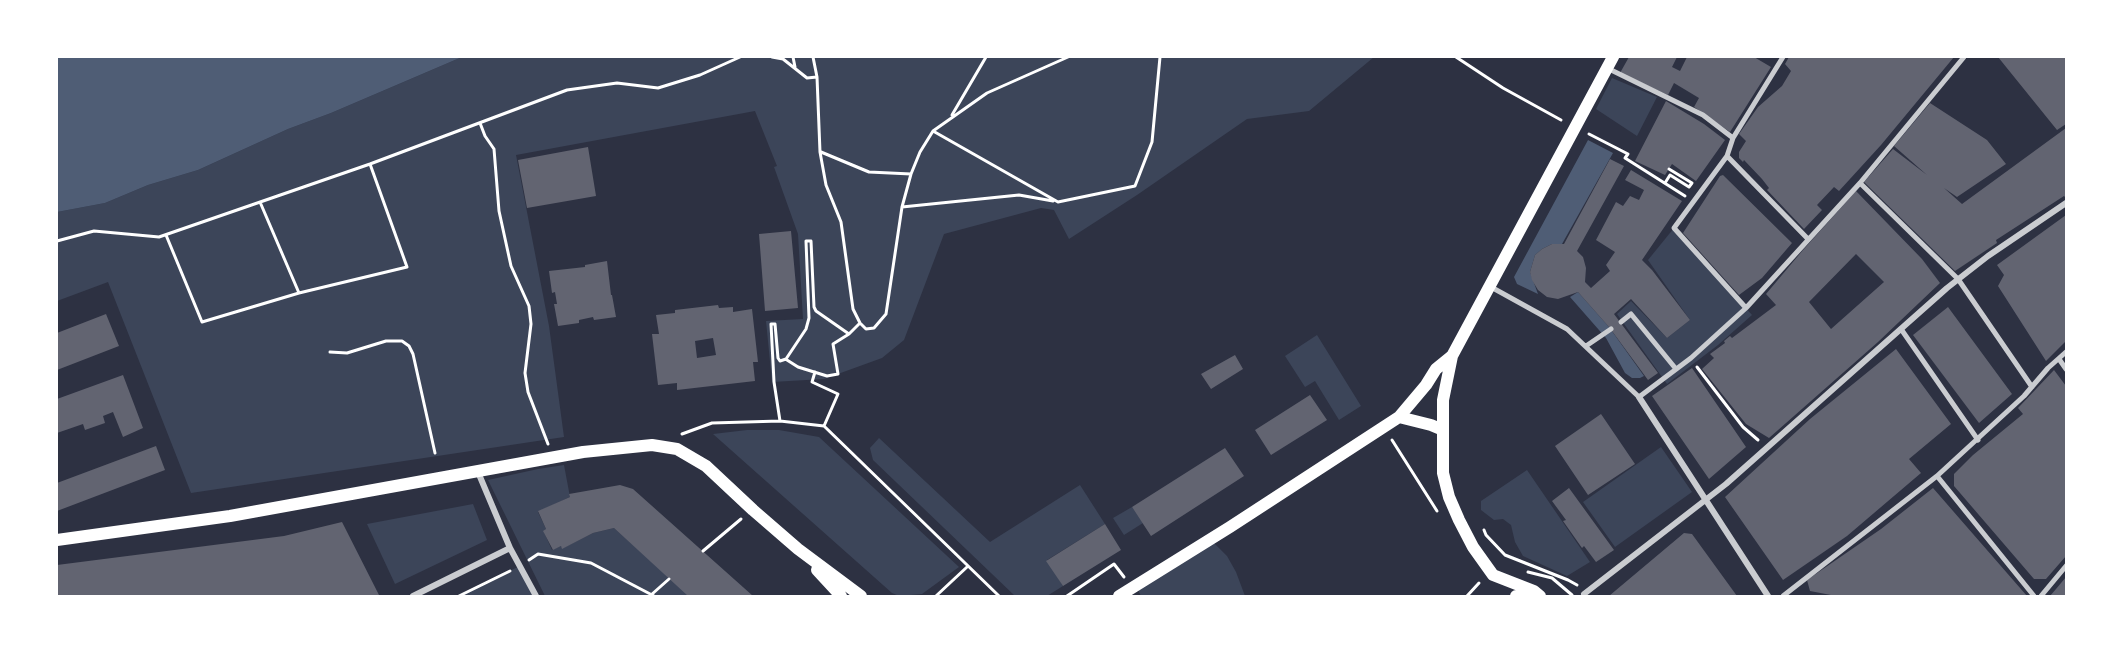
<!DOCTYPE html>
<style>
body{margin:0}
#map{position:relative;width:2123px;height:653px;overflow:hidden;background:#2d3142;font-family:Montserrat,sans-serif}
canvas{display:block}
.frame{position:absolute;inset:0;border:58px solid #fff;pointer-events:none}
</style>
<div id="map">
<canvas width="2123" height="653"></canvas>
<div class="frame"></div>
</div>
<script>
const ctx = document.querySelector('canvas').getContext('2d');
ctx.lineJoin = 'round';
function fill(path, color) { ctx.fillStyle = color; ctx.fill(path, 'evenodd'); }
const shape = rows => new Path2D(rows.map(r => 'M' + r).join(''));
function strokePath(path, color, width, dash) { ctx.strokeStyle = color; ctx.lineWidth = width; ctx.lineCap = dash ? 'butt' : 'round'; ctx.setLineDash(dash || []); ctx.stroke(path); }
fill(shape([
 [462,57,1374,57,1309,111,1247,119,1137,195,1069,239,1054,210,1041,208,944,234,904,340,882,358,824,379,772,382,766,321,803,319,798,234,774,167,777,166,755,111,516,155,549,326,564,437,191,493,108,282,57,301,57,212,105,203,148,185,198,170,288,129,331,113],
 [1612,78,1657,97,1637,136,1596,109],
 [1674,228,1752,315,1718,345,1667,384,1617,314,1631,301,1667,338,1690,320,1648,260],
 [1317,335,1361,406,1339,420,1315,381,1305,387,1285,356],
 [747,430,779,430,819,437,959,567,922,594,899,596,892,593,713,434],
 [879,438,990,542,1080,485,1105,524,1047,560,1063,586,1047,596,1015,596,873,460,870,448],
 [1661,447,1692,492,1615,547,1583,502],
 [564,465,570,497,538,512,546,529,544,532,552,550,561,546,563,548,593,533,614,528,690,596,545,596,488,480,538,469],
 [1527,470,1590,562,1567,576,1523,556,1515,542,1511,525,1503,519,1494,520,1481,510,1481,501],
 [473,504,487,540,395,584,367,524],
 [1132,507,1143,523,1124,535,1113,518],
 [1213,542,1227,556,1236,572,1245,596,1141,596,1138,590],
 [520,566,535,596,457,596]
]), '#3c4559');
fill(shape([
 [57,57,462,57,331,113,288,129,198,170,148,185,105,203,57,212],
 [1588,140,1613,153,1562,244,1552,244,1542,249,1535,255,1530,272,1538,294,1517,284,1514,277],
 [1578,292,1609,327,1644,376,1640,378,1632,378,1625,373,1606,338,1570,297]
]), '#4f5d75');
fill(shape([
 [1629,57,1677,57,1672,67,1680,71,1687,57,1754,57,1771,67,1730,132,1694,107,1699,98,1674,83,1668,95,1620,73],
 [1789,57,1954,57,1881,145,1839,191,1834,187,1817,205,1822,210,1804,229,1767,190,1769,188,1762,179,1744,160,1743,162,1739,158,1739,152,1746,141,1739,134,1758,107,1782,86,1791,71,1785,64],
 [1998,57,2066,57,2066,124,2057,130],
 [1666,101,1704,124,1725,140,1696,181,1672,164,1665,175,1635,161],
 [1930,103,1987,140,2006,164,1957,197,1944,188,1962,204,2066,128,2066,198,2064,196,1996,240,1997,243,1955,271,1864,182,1893,149,1927,175,1894,146],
 [588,147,596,196,527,208,518,160],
 [1610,159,1624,166,1577,251,1583,257,1586,268,1585,282,1591,288,1610,271,1606,265,1615,252,1596,240,1616,202,1623,206,1630,196,1639,200,1644,190,1625,180,1631,170,1682,201,1642,260,1652,270,1690,320,1667,338,1631,299,1614,314,1658,373,1648,380,1609,327,1578,292,1558,299,1547,297,1538,290,1532,280,1530,272,1535,255,1542,249,1552,244,1564,244],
 [1723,175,1792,243,1762,278,1739,295,1683,233,1720,176],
 [1856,191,1922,259,1940,283,1878,342,1769,438,1746,424,1702,369,1714,358,1710,354,1725,343,1724,341,1730,336,1732,338,1776,305,1766,294,1803,250],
 [1856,254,1884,282,1831,329,1809,302],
 [2066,215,2066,341,2046,361,1998,286,2004,275,1997,265],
 [791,231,798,308,765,311,759,234],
 [607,261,611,295,612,295,616,317,594,320,593,317,579,320,579,323,558,326,554,304,557,304,555,292,552,293,549,271,585,267,585,265],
 [718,305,719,308,733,307,733,312,752,309,758,362,753,362,755,381,677,390,677,383,658,385,652,334,659,334,656,315,675,313,675,310],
 [713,338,716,355,697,358,695,341],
 [1948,307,2012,394,1979,423,1913,335],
 [106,314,119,346,57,370,57,333],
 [1896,349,1951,424,1909,459,1921,473,1847,536,1783,580,1725,497,1810,419],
 [1235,355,1243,369,1211,389,1201,374],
 [1692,368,1746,447,1709,479,1652,396],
 [2054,370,2066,386,2066,556,2046,579,2034,579,1954,486,1954,474,1973,455,2023,414,2018,408],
 [123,375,143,428,123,437,113,412,103,416,105,423,85,430,83,424,57,433,57,399],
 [1310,395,1327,420,1271,455,1255,430],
 [1601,414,1635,464,1588,495,1555,446],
 [156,446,165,470,57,511,57,483],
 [1225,448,1244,476,1151,536,1132,507],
 [620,485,633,489,753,596,688,596,614,528,593,533,562,549,561,546,553,550,543,531,546,529,538,511,570,497,569,494],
 [1569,488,1614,550,1596,562,1584,546,1582,548,1563,521,1566,520,1552,501],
 [1933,488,2027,596,1836,596,1810,591,1807,580,1881,529],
 [342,522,379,595,57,596,57,565,284,536],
 [1105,524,1121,550,1063,586,1046,561],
 [1684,533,1692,534,1737,596,1609,596],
 [2066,577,2066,596,2050,596,2056,589]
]), '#626471');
strokePath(shape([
 [772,57,783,59,807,78,817,77],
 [793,57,795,67],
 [813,57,817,77,820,152,826,185,841,222,853,309,860,323,866,329,874,328,886,314,902,207,911,174,920,152,933,131,987,93,1068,57],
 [1456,57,1503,88,1561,120],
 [952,115,986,57],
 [480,123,485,136,494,149,499,211,511,266,529,306,531,324,525,373,528,392,548,444],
 [933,131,1058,202,1135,186,1152,142,1160,57],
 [1589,134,1628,154,1625,158,1685,196],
 [821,152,869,172,911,174],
 [1665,183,1670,175,1689,187,1692,183,1669,169],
 [260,202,299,293],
 [902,207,1019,195,1053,201],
 [166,235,202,322,299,293,407,267,370,164],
 [57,241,94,231,159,237,370,164,567,90,617,83,658,88,700,75,740,57],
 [330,352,347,353,386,341,402,341,409,346,413,354,435,453],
 [787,360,798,367,827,376,838,374,833,344,849,334],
 [1697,367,1743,427,1758,440],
 [815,372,812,382,838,394,824,426],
 [780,421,774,382,771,324,775,324,778,358,780,361,786,359,806,329,809,318,806,241,811,241,814,307,816,311,849,334,860,323],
 [682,434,712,423,780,421,824,426,999,596],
 [1392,440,1437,511],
 [1484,530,1486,535,1505,555,1568,580,1577,585],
 [703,551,741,519],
 [529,560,538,554,591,563,654,596],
 [1528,572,1552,578,1572,595],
 [651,595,669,579],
 [459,596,510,571],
 [936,596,967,567],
 [1067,596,1114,564,1124,577],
 [1467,596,1479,583]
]), '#fff', 3);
strokePath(shape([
 [1607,68,1703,115,1733,138],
 [1727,156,1808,239],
 [1860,183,1958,279,2032,387],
 [1491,287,1567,329,1639,397,1691,358,1746,308,1860,183,1964,57],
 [1746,308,1674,228,1727,156,1733,138,1783,57],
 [1621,322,1631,314,1676,369],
 [1901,329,1978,440],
 [1586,346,1611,329],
 [2059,359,2066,369],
 [1937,476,2034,596],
 [1783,596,1937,476,2024,396,2048,368,2066,352],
 [2041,596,2066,566]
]), '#caccd0', 5);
strokePath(shape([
 [1639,397,1768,596],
 [478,472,510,548,536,596],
 [1584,594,1726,484,1947,288,1988,256,2066,203],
 [413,596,510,548]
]), '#caccd0', 6);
strokePath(shape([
 [1399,417,1431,425,1443,430],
 [57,540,230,516,583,452,652,445,677,449,706,466,753,510,798,549,861,596],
 [817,570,841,596],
 [1119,596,1230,527,1399,417,1426,385,1436,369,1452,356],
 [1516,596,1523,596],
 [1540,596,1534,591,1493,575,1473,547,1459,520,1449,497,1443,473,1443,400,1452,356,1613,57]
]), '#fff', 12);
</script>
